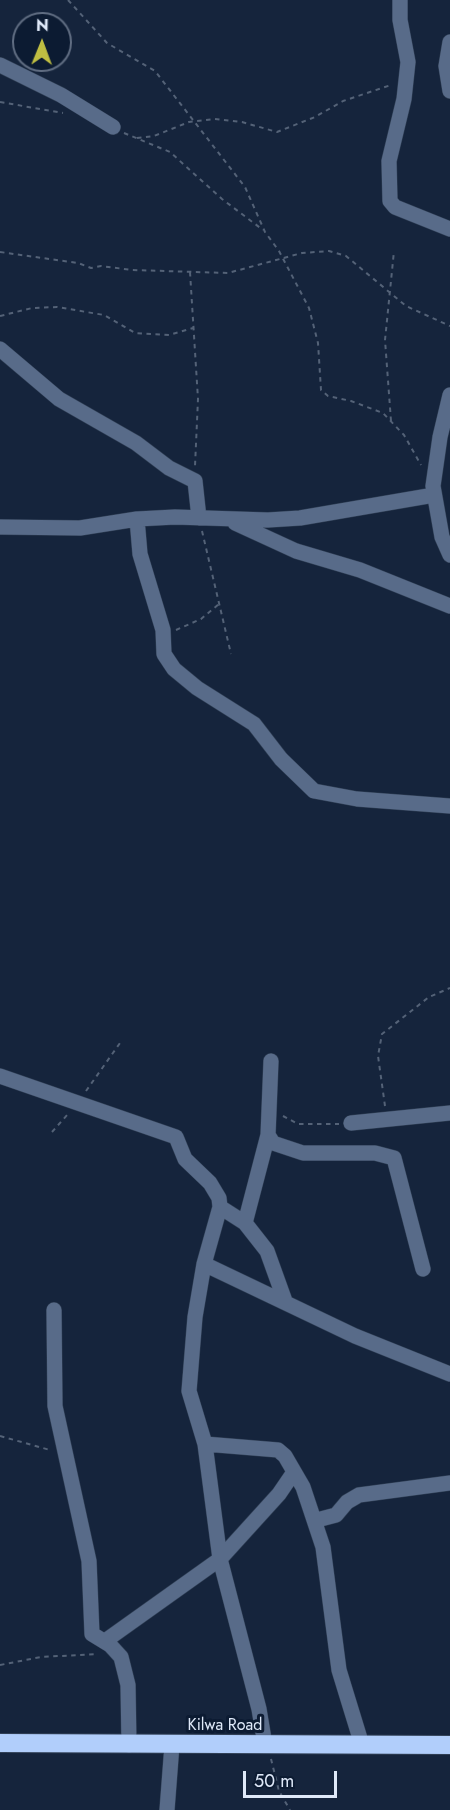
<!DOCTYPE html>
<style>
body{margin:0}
#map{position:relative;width:450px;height:1810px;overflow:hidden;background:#15243c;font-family:Jost,sans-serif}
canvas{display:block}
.north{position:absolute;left:12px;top:12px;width:60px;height:60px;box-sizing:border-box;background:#0c1b32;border:2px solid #606d82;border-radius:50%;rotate:1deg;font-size:16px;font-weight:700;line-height:24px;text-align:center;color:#dfe9f9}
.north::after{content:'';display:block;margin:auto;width:21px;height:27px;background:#bfbe42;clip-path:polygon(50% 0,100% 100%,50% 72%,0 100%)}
.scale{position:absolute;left:243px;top:1771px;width:94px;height:27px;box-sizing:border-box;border:3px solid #dfe9f9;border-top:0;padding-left:8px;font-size:18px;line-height:21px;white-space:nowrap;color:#dfe9f9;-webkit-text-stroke:4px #0c1b32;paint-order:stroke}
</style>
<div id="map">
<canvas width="450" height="1810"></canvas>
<div class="north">N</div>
<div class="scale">50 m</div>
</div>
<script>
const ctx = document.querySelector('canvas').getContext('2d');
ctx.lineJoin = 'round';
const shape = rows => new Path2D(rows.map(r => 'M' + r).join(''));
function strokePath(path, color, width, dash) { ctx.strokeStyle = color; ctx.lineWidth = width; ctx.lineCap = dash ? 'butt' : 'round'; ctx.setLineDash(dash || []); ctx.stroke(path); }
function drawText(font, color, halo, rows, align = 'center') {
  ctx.font = font + ' Jost,sans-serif'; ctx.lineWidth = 6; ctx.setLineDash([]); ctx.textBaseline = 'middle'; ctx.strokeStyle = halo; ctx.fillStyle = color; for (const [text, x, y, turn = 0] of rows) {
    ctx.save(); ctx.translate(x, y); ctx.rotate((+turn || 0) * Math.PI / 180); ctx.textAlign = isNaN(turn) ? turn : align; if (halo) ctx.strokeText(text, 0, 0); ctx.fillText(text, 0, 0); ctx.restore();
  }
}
const street = shape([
 [400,0,400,20,408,62,404,99,389,161,390,201,395,207,450,229],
 [450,42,446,66,450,91],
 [0,65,61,95,113,127],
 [0,349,59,399,136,443,169,468,195,481,199,518],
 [450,395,440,437,433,486,442,537,450,555],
 [137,519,140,554,163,630,164,654,174,669,197,688,254,724,281,759,314,791,357,799,450,806],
 [235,523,296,551,360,570,450,606],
 [0,527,80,528,137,519,175,517,268,520,300,518,434,495],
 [0,1076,176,1137,185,1159,210,1183,219,1198,220,1207,204,1264,195,1317,189,1391,205,1444,220,1559,259,1709,265,1745],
 [351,1123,450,1113],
 [268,1135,273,1143,303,1153,375,1153,394,1158,423,1269],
 [220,1207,245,1223,267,1251,285,1301],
 [245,1223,268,1135,271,1061],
 [204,1264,355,1336,450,1374],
 [54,1310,55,1406,89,1561,92,1634,110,1645,121,1657,128,1685,129,1745],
 [205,1444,278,1450,285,1456,303,1487,323,1547,339,1670,362,1745],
 [317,1520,336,1515,347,1502,359,1495,450,1483],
 [105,1641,220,1559,279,1494,294,1472],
 [167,1810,172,1745]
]);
const highway = shape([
 [0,1743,450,1745]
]);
strokePath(street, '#314056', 16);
strokePath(highway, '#314056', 20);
strokePath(shape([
 [68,0,107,43,155,71,245,187,265,232,279,251,309,308,318,343,321,390,328,396,351,401,383,413,404,435,421,465],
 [0,102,63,113],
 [124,133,170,152,222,199,263,230],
 [137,138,154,136,189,122,215,119,242,122,277,132,315,117,343,101,391,85],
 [0,252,78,263,91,268,101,266,132,270,228,273,302,253,329,251,346,256,406,306,450,326],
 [190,272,198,399,195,466],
 [0,316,32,308,57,307,104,315,135,333,169,335,193,328],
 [391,421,385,340,394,251],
 [202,531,231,654],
 [176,630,201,619,219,604],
 [86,1091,120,1043],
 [385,1106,378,1056,382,1034,429,997,450,988],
 [283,1116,298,1124,339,1124],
 [52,1132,68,1114],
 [0,1436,50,1450],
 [0,1665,41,1657,98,1654],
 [271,1759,279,1791,290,1810]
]), '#546277', 2, [4.5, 4.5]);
strokePath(street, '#586b89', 15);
strokePath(highway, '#b1cefb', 18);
drawText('16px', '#dfe9f9', '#0c1b32', [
 ["Kilwa Road",225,1726]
]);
</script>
